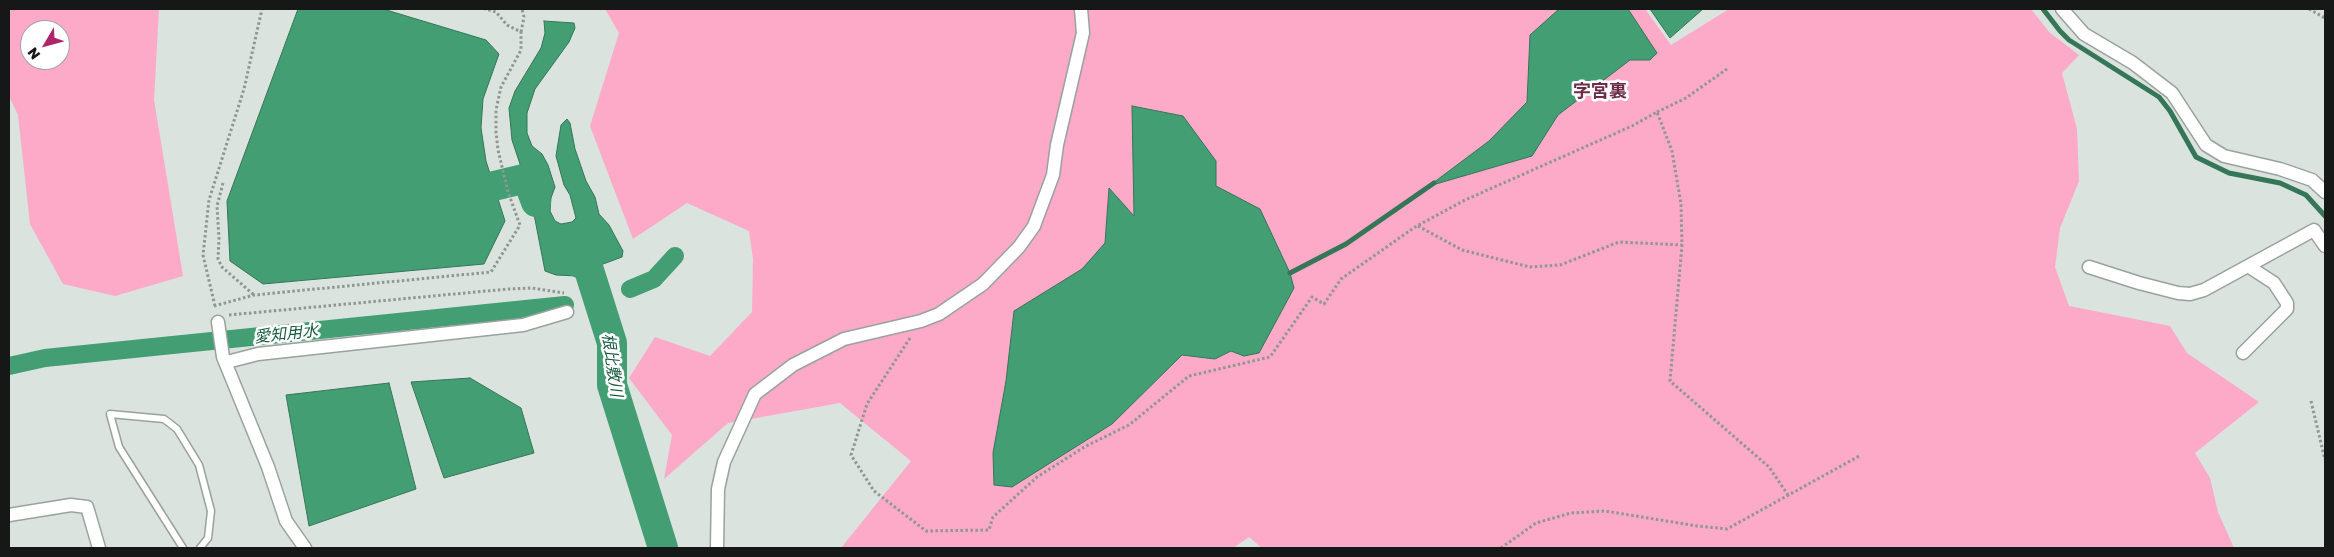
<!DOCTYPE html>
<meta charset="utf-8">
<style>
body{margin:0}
#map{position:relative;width:2334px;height:557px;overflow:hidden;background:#dae3de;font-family:"Golos Text",sans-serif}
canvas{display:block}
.frame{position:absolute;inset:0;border:10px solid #151817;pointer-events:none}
.north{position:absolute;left:20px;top:20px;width:50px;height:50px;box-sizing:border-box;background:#fff;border:1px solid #a1a3a2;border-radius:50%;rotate:233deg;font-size:14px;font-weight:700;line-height:20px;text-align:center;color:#151817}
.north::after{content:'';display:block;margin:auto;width:18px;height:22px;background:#ae2669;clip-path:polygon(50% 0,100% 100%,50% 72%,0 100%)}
</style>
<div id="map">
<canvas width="2334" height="557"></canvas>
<div class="frame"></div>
<div class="north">N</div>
</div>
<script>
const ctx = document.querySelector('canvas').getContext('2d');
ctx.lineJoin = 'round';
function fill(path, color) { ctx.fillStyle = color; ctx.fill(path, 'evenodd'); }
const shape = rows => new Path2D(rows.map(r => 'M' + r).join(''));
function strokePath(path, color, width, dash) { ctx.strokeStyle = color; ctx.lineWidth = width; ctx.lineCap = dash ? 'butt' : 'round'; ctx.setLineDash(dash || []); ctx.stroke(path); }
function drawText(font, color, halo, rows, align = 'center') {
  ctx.font = font + ' "Golos Text","Noto Sans JP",sans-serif'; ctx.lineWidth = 5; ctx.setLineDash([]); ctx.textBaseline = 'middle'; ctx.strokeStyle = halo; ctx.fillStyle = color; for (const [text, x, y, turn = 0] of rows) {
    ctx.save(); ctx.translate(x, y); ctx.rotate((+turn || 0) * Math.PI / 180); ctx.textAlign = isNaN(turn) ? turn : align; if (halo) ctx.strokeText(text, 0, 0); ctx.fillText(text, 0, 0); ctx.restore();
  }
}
fill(shape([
 [9,9,159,9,154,100,183,276,115,296,63,284,30,224,18,115,9,96],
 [30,30,60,30,60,60,30,60],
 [605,9,1645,9,1671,45,1729,9,2031,9,2050,33,2079,55,2062,73,2077,129,2079,181,2060,228,2055,267,2069,306,2170,326,2187,353,2259,402,2195,453,2210,478,2218,512,2234,548,1262,548,1249,537,1233,548,841,548,911,461,840,403,728,423,664,479,672,435,629,378,655,337,710,356,752,312,753,259,749,231,687,203,633,239,590,126,619,33]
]), '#fda9c8');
const water = shape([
 [298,9,383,9,486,40,499,54,483,99,481,128,486,161,505,221,484,264,263,284,230,261,227,201,298,9],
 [1559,9,1628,9,1657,53,1650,60,1630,60,1558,115,1532,156,1429,186,1489,141,1527,102,1530,35,1559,9],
 [1650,9,1703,9,1670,38,1650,9],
 [544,21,574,23,575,28,569,42,535,89,527,113,527,133,532,146,542,154,548,165,555,187,551,198,550,211,555,221,561,224,572,222,576,218,570,195,564,185,556,156,561,125,567,119,570,123,575,149,586,181,595,197,599,214,609,225,623,251,622,257,595,267,595,272,577,276,556,275,545,271,532,204,525,187,514,188,512,177,523,173,512,140,509,108,515,91,541,48,545,33,544,21],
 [1132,106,1183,116,1216,161,1216,186,1260,209,1290,273,1294,288,1259,353,1244,356,1231,351,1215,359,1182,355,1112,424,1012,487,994,485,993,453,1006,381,1014,311,1082,269,1105,243,1109,188,1134,216,1132,106],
 [470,378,521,408,534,453,444,478,411,382,470,378],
 [389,383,416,489,309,526,286,395,389,383]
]);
fill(water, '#439e74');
strokePath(water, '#357658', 1);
strokePath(shape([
 [2043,9,2060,31,2069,40,2159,97,2170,111,2196,157,2229,173,2280,183,2306,195,2325,216],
 [1290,273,1346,244,1434,183]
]), '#357658', 5);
strokePath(shape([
 [630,289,654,279,675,256],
 [9,366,45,358,565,305]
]), '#439e74', 18);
strokePath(shape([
 [494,186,527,178,536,202],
 [558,253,588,267,612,343,612,385,663,548]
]), '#439e74', 30);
const service = shape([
 [183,548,119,447,110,414,164,419,177,429,199,465,211,511,208,538,200,548]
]);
const minor = shape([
 [2062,9,2084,34,2133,63,2172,93,2206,145,2224,156,2280,169,2312,180,2325,192],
 [2089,267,2139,283,2178,293,2190,294,2204,290,2314,230,2325,246],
 [218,322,223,357,268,467,286,521,305,548],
 [2243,353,2287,309,2287,303,2274,283,2248,266],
 [227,362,258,354,523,325,567,312],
 [9,515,71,505,87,507,99,548],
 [717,548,718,489,724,462,755,394,793,365,844,339,921,321,939,314,983,284,1019,247,1034,226,1053,175,1057,145,1083,33,1081,9]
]);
strokePath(service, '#9aa29d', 9);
strokePath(minor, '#9aa29d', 15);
strokePath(shape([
 [2309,9,2325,18],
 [521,32,524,17,522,9],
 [1657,112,1686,98,1727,69],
 [223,183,217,206,219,239,218,259,222,267,254,295],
 [1418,226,1462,250,1530,267,1560,265,1619,242,1682,245],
 [214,306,254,295,491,272,520,225,508,192,498,150,496,132,496,110,501,87,521,50,521,32,507,25,496,12,485,9],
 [215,306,203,255,209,200,244,89,262,9],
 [229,315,508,289,532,288,564,293],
 [910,338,867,404,851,455,874,491,926,531,989,530,993,517,1037,477,1086,446,1129,425,1189,376,1270,357,1312,297,1324,304,1341,279,1415,227,1465,200,1632,126,1657,112,1672,151,1681,204,1682,245,1670,381,1769,467,1788,495],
 [2311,401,2325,460],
 [1501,548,1536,523,1571,513,1605,511,1697,526,1727,529,1861,455]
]), '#909693', 3, [2.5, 2.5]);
strokePath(service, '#fff', 6);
strokePath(minor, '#fff', 12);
drawText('italic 16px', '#175c3f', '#fff', [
 ["愛知用水",286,334,-6],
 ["根比敷川",612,365,82]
]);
drawText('bold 18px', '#6f2c48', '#fff', [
 ["字宮裏",1600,91]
]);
</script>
